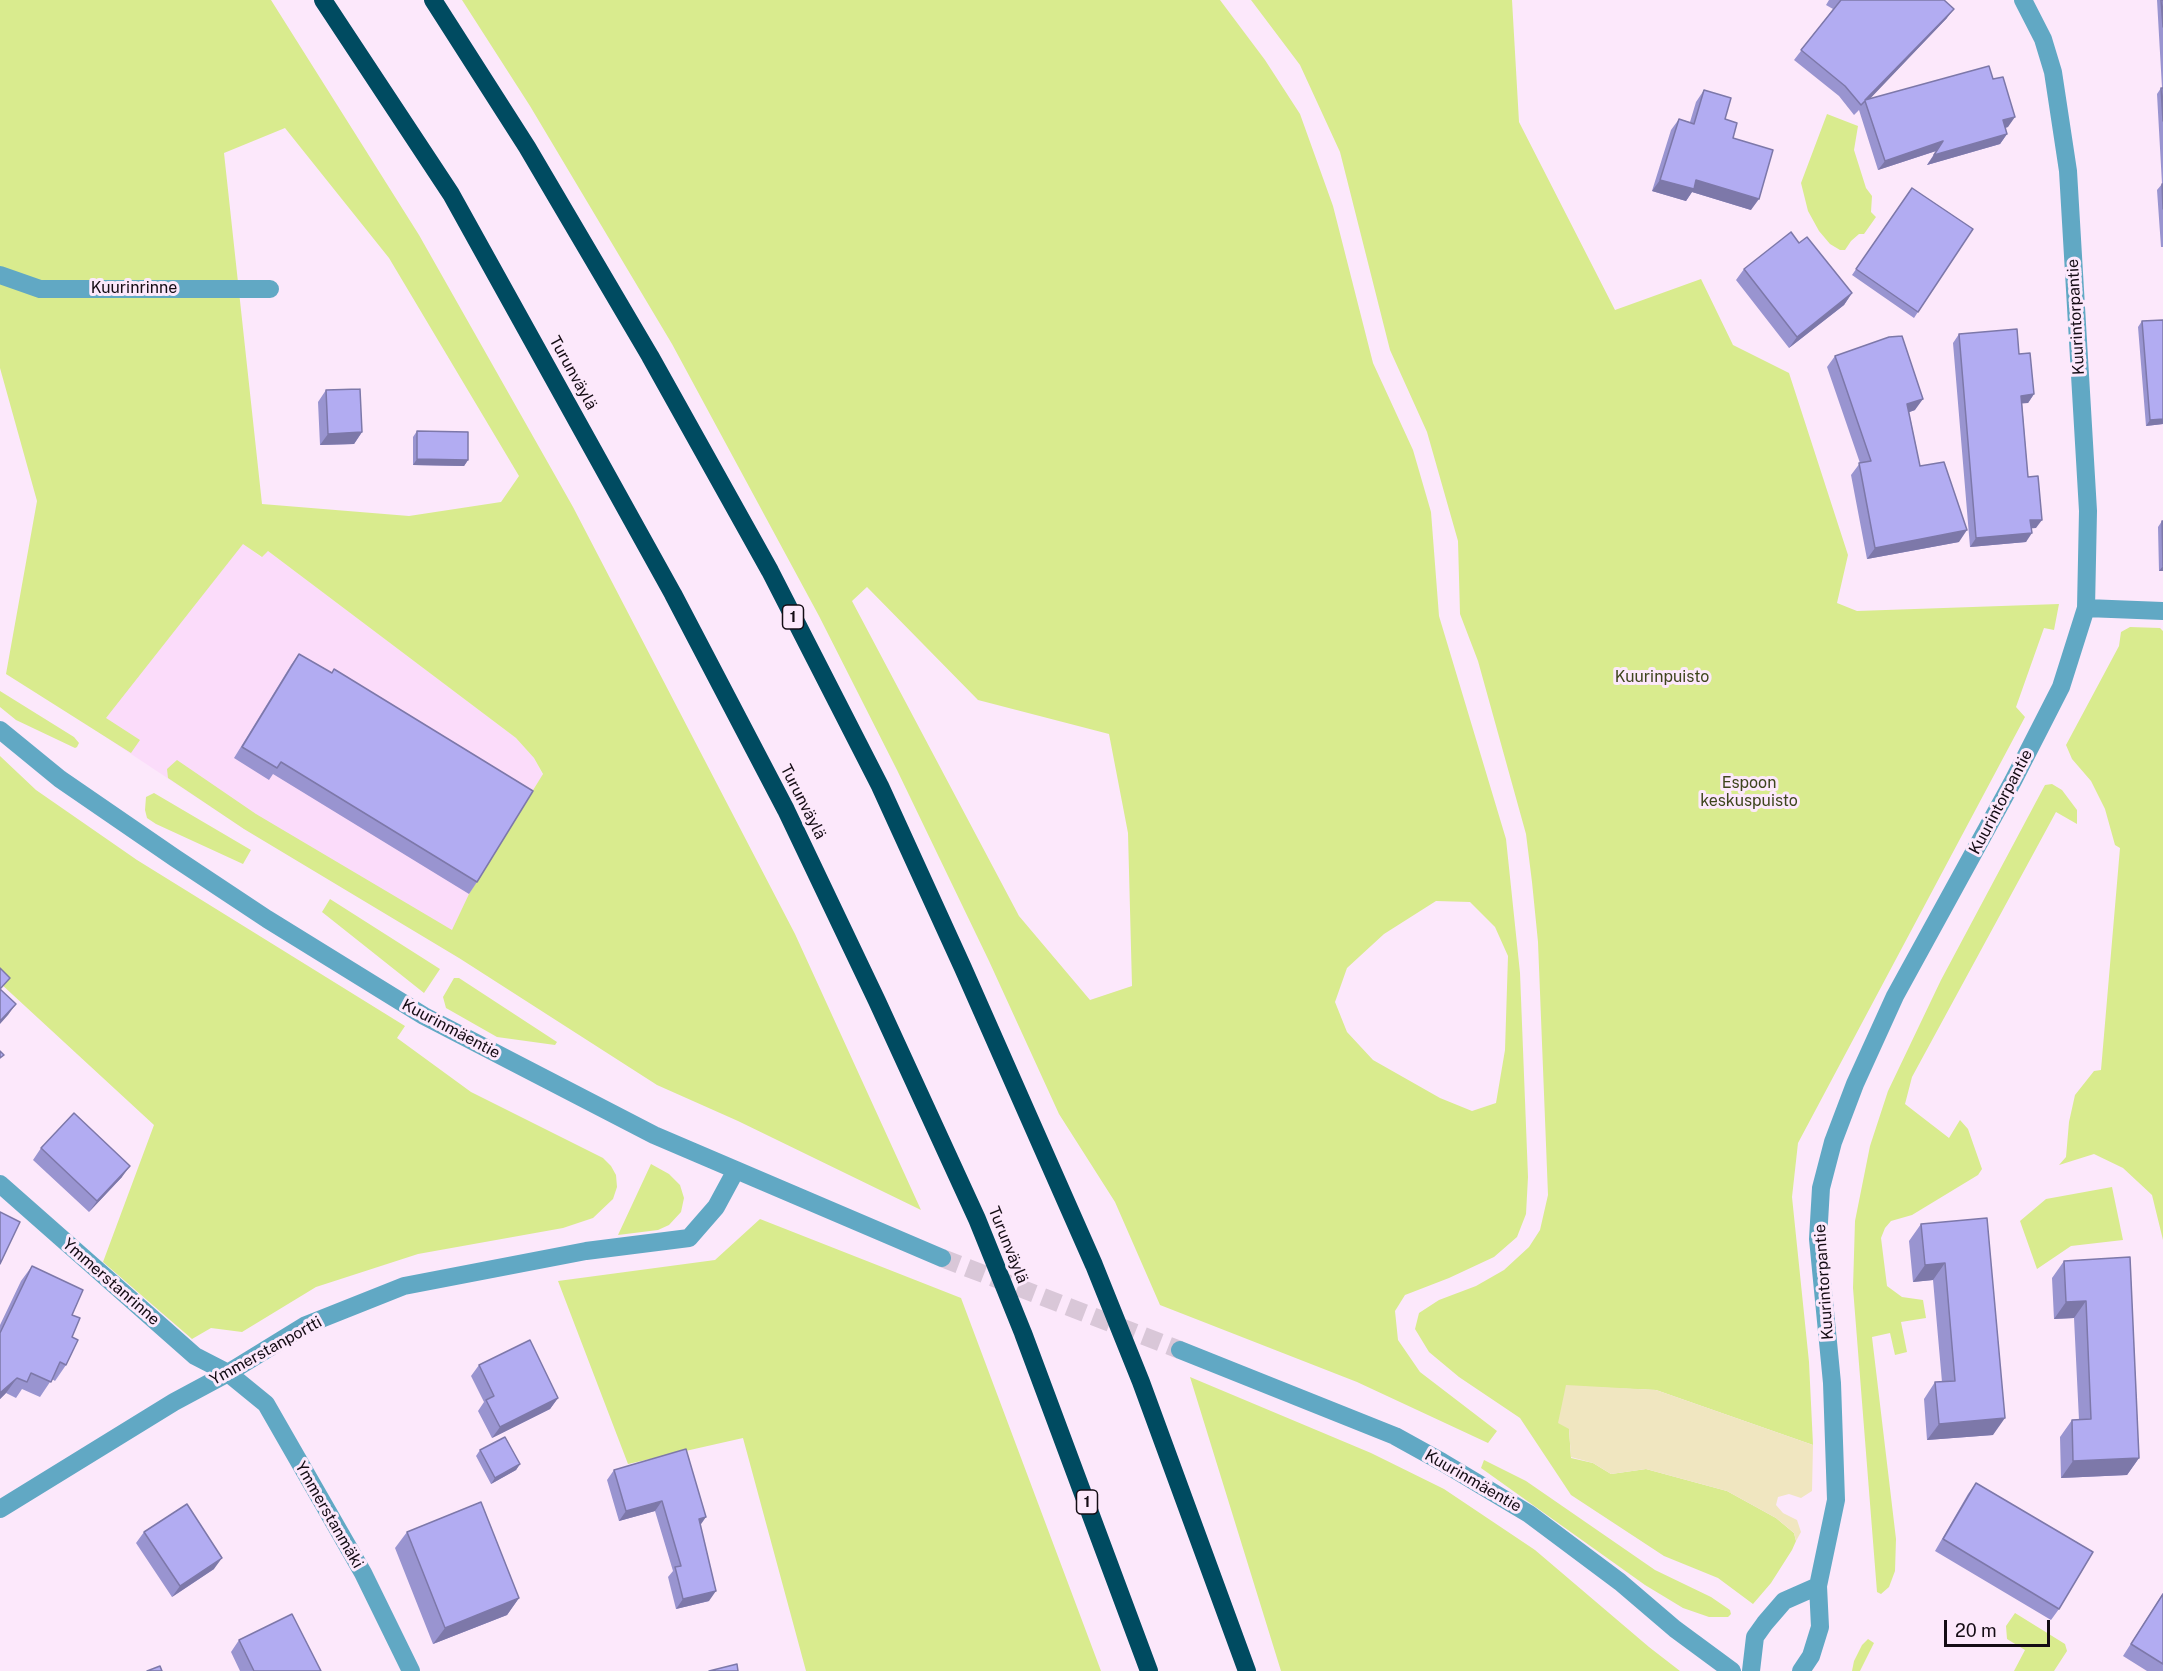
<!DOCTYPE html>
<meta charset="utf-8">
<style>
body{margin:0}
#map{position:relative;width:2163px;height:1671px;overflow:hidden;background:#fce8fb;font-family:"Public Sans",sans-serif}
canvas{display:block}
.scale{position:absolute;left:1944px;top:1620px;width:106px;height:27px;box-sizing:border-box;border:3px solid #140c14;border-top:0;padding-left:8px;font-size:18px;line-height:21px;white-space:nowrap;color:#140c14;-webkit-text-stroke:4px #fce8fb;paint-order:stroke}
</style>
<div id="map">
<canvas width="2163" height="1671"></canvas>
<div class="scale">20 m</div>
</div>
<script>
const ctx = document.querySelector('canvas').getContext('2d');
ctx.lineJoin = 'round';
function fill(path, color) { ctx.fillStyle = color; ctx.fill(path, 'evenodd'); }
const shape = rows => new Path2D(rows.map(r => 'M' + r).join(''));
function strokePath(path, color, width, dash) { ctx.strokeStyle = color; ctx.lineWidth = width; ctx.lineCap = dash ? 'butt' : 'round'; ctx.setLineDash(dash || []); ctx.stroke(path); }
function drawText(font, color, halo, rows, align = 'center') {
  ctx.font = font + ' "Public Sans",sans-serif'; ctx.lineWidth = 6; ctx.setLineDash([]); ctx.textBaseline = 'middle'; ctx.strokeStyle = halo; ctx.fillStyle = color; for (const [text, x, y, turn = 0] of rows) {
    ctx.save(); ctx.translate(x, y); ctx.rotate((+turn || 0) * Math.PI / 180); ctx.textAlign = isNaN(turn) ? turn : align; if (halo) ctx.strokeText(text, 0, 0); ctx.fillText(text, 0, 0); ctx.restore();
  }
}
fill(shape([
 [243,543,261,557,268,551,516,738,534,758,550,789,459,958,244,829,95,730]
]), '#fbdcfa');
fill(shape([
 [0,0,271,0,419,235,573,507,795,934,921,1210,738,1121,657,1085,459,958,244,829,168,778,167,769,177,760,256,814,452,930,469,894,543,774,534,758,516,738,268,551,262,557,243,544,106,718,140,740,131,753,6,674,37,501,0,368],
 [285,128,389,258,519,476,501,502,409,516,262,504,224,153],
 [462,0,1220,0,1265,60,1300,114,1333,206,1373,363,1413,450,1431,512,1439,616,1506,839,1520,973,1528,1177,1526,1214,1517,1237,1494,1257,1449,1278,1405,1295,1395,1311,1398,1340,1420,1372,1497,1431,1488,1443,1357,1382,1160,1305,1115,1202,1059,1114,989,961,897,770,819,616,672,344,530,106],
 [867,587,978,700,1109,734,1128,833,1132,986,1090,1000,1019,916,852,601],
 [1436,901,1470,902,1495,927,1508,956,1505,1050,1496,1103,1472,1111,1440,1098,1373,1060,1347,1032,1335,1002,1347,968,1384,934],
 [1251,0,1512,0,1519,122,1615,310,1701,279,1733,345,1789,373,1848,555,1837,603,1857,611,2059,604,2054,630,2044,628,2016,707,2025,717,1798,1143,1792,1197,1809,1362,1813,1445,1656,1390,1566,1386,1571,1458,1593,1463,1611,1474,1646,1469,1727,1491,1776,1518,1794,1533,1796,1541,1792,1550,1771,1583,1753,1604,1718,1578,1664,1556,1571,1495,1520,1418,1459,1377,1429,1352,1415,1329,1419,1313,1439,1300,1476,1286,1504,1270,1529,1247,1540,1230,1548,1195,1538,942,1532,882,1526,834,1478,661,1460,614,1458,541,1427,432,1390,350,1340,152,1300,65],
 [1827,114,1858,126,1854,150,1866,188,1872,196,1871,212,1876,217,1864,234,1859,234,1851,241,1845,250,1840,250,1830,244,1819,231,1808,211,1801,183],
 [2130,627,2160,628,2163,631,2163,1240,2152,1195,2123,1168,2094,1154,2059,1165,2066,1157,2069,1122,2075,1095,2094,1071,2101,1070,2120,848,2115,845,2105,809,2091,781,2072,759,2066,745,2119,646,2121,632],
 [0,691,74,737,79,743,77,747,75,748,16,720,0,707],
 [0,756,36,790,137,860,405,1026,397,1038,471,1092,603,1158,611,1166,616,1175,617,1187,613,1199,593,1218,563,1228,418,1254,316,1287,242,1332,211,1328,192,1339,103,1262,154,1125,0,983],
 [2052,784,2062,790,2077,810,2077,824,2056,812,1912,1077,1905,1104,1949,1138,1960,1120,1968,1129,1982,1169,1978,1175,1912,1215,1891,1221,1885,1228,1881,1238,1887,1286,1902,1297,1923,1300,1926,1318,1901,1322,1907,1352,1895,1355,1890,1333,1872,1337,1896,1539,1895,1571,1889,1587,1881,1594,1877,1592,1853,1288,1855,1221,1870,1146,1888,1091,1941,980,2045,785],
 [154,793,251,850,243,864,156,824,147,818,145,810,146,797],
 [330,899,440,969,424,993,322,912],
 [454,978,459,978,557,1042,555,1045,497,1037,446,1008,443,997],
 [651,1164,669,1174,680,1185,684,1198,681,1212,669,1225,658,1230,618,1235],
 [2112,1187,2123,1240,2071,1246,2037,1269,2020,1221,2046,1199],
 [760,1219,961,1298,1101,1671,806,1671,743,1438,628,1464,558,1281,715,1260],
 [1190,1377,1371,1453,1444,1489,1535,1550,1649,1647,1680,1671,1281,1671],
 [1484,1460,1526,1481,1655,1570,1711,1597,1730,1610,1731,1614,1728,1617,1709,1617,1683,1608,1645,1585,1481,1468],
 [2015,1613,2065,1644,2067,1651,2054,1671,2014,1671,2025,1650,2007,1639,2006,1626],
 [1868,1639,1874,1643,1860,1671,1852,1671,1854,1661,1862,1645]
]), '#d9eb8e');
fill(shape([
 [1566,1385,1656,1390,1813,1445,1812,1491,1801,1498,1789,1494,1778,1497,1776,1505,1783,1513,1797,1520,1801,1532,1796,1541,1794,1533,1776,1518,1727,1491,1646,1469,1611,1474,1593,1463,1571,1457,1569,1429,1558,1423]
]), '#f0e6c0');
strokePath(shape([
 [942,1258,1180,1350]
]), '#d9c7d8', 18, [18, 9]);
strokePath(shape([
 [0,275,40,289,270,289],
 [2086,608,2163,611],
 [0,730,60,779,175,858,267,919,424,1016,654,1135,942,1258],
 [0,1184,195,1356,228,1373,266,1404,363,1573,411,1671],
 [1180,1350,1395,1436,1442,1462,1529,1514,1620,1582,1675,1629,1732,1671],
 [0,1509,174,1402,228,1373,306,1325,404,1286,586,1251,689,1238,716,1207,736,1170],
 [1751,1671,1755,1637,1765,1623,1784,1601,1818,1586],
 [1801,1671,1811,1656,1820,1627,1818,1586,1836,1500,1832,1383,1818,1239,1821,1188,1833,1142,1855,1084,1895,996,2013,781,2061,687,2086,608,2088,511,2068,171,2053,72,2043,39,2023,0]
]), '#61a8c4', 18);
strokePath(shape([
 [323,0,451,194,673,594,786,810,877,1001,977,1219,1023,1333,1149,1671],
 [433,0,527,147,650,356,770,571,880,786,963,968,1094,1265,1141,1382,1247,1671]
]), '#004b61', 18);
fill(shape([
 [1829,0,1945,0,1947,18,1869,99,2008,127,2005,128,2007,134,2000,144,1927,165,1936,151,1878,170,1859,110,1854,115,1839,96,1794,60,1833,9,1826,5],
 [2157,0,2163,0,2163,247,2161,247,2157,190,2162,184,2157,94,2161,88,2162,88],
 [1704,90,1725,119,1733,138,1751,210,1692,192,1686,201,1652,191,1671,130,1679,119,1690,122,1696,102],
 [1912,188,1973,229,1914,318,1852,275],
 [1799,243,1852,293,1844,305,1789,348,1736,280,1744,269],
 [2142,321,2163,424,2146,426,2138,327],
 [1959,334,2019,354,2034,394,2028,403,2022,403,2028,477,2036,528,2031,528,2026,542,1970,547,1953,343],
 [1835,356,1915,410,1909,412,1920,466,1959,542,1867,559,1851,475,1860,463,1827,367],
 [326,390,362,432,354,444,320,445,318,402],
 [417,431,468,460,464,466,413,465,413,437],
 [2162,521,2163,521,2163,571,2159,571,2158,527],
 [299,654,477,882,469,894,273,774,269,780,234,758,291,665],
 [41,1148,122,1177,89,1212,33,1160],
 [1987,1218,1993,1435,1927,1440,1924,1399,1935,1382,1942,1382,1933,1280,1913,1282,1909,1241,1921,1224],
 [2130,1257,2139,1458,2127,1475,2061,1478,2060,1437,2072,1420,2079,1420,2074,1318,2054,1319,2052,1278,2064,1261],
 [32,1266,72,1315,72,1337,66,1365,55,1381,52,1379,40,1397,22,1389,16,1398,6,1393,0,1399,0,1325,21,1281],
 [479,1365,558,1398,550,1409,492,1438,478,1411,484,1402,471,1376],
 [480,1450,520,1464,516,1470,491,1484,476,1456],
 [614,1470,706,1517,700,1524,709,1601,676,1609,668,1577,673,1571,655,1511,619,1521,607,1480],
 [1976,1483,2059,1609,2051,1620,1935,1551,1968,1494],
 [144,1532,214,1569,172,1597,136,1543],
 [407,1532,519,1598,507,1615,433,1644,395,1548],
 [2163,1593,2163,1671,2147,1671,2123,1656],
 [239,1640,321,1671,240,1671,231,1652]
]), '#9994d0');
fill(shape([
 [1954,9,1947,18,1866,103,1865,100],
 [2015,117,2008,127,1997,130,2003,120],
 [2007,134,2000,144,1927,165,1934,155],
 [1943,141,1936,151,1878,170,1885,161],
 [1660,180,1696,180,1759,199,1751,210,1692,192,1686,201,1652,191],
 [1852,293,1844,305,1789,348,1797,337],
 [2034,394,2028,403,2016,404,2021,396],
 [1923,399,1915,410,1899,416,1907,404],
 [2163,419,2163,424,2146,426,2150,420],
 [362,432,354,444,320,445,328,434],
 [417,459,468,460,464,466,413,465],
 [2030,520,2042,520,2036,528,2025,529],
 [1967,530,1959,542,1867,559,1875,548],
 [2032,533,2026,542,1970,547,1976,538],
 [2163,566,2163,571,2159,571],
 [16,1004,8,1015,0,1024,0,1021],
 [130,1166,122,1177,89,1212,97,1201],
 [1945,1263,1933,1280,1913,1282,1925,1265],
 [2086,1301,2074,1318,2054,1319,2066,1302],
 [17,1378,6,1393,0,1399,0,1393],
 [558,1398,550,1409,492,1438,500,1427],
 [2005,1418,1993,1435,1927,1440,1939,1424],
 [2139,1458,2127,1475,2061,1478,2073,1461],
 [520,1464,516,1470,491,1484,495,1478],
 [662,1501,655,1511,619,1521,626,1511],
 [706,1517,699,1527,699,1519],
 [222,1558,214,1569,172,1597,180,1586],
 [716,1591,709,1601,676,1609,683,1599],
 [519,1598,507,1615,433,1644,445,1628]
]), '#7d78a9');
const building = shape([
 [1841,0,1944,0,1954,9,1865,100,1989,66,1993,79,2003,77,2015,117,2003,120,2007,134,1934,155,1943,141,1885,161,1865,101,1861,105,1845,86,1801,50,1841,0],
 [2161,0,2163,0,2163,27,2161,0],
 [2161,88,2163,88,2163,121,2161,88],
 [1704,90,1731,98,1725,119,1737,123,1733,138,1773,150,1759,199,1696,180,1694,189,1660,180,1679,119,1694,124,1704,90],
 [2162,184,2163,184,2163,209,2162,184],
 [1912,188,1973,229,1918,312,1856,269,1912,188],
 [1791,232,1799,243,1807,237,1852,293,1797,337,1744,269,1791,232],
 [2163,320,2163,419,2150,420,2142,321,2163,320],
 [2017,329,2019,354,2030,353,2034,394,2021,396,2028,477,2038,476,2042,520,2030,520,2032,533,1976,538,1959,334,2017,329],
 [1902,336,1923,399,1907,404,1920,466,1944,462,1967,530,1875,548,1859,463,1871,461,1835,356,1889,337,1902,336],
 [360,389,362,432,328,434,326,390,360,389],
 [417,431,468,432,468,460,417,459,417,431],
 [2162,521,2163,521,2163,566,2162,521],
 [299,654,332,673,334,669,533,791,477,882,281,762,277,768,242,747,299,654],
 [0,968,10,978,0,989,16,1004,0,1021,0,968],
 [0,1051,4,1055,0,1058,0,1051],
 [74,1113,130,1166,97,1201,41,1148,74,1113],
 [0,1212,20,1222,0,1264,0,1212],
 [1987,1218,2005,1418,1939,1424,1935,1382,1955,1381,1945,1263,1925,1265,1921,1224,1987,1218],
 [2130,1257,2139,1458,2073,1461,2072,1420,2091,1419,2086,1301,2066,1302,2064,1261,2130,1257],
 [32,1266,83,1290,72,1315,80,1318,72,1337,78,1340,66,1365,60,1362,51,1382,31,1373,27,1382,17,1378,0,1393,0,1333,32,1266],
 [530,1340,558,1398,500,1427,486,1400,494,1396,479,1365,530,1340],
 [505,1437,520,1464,495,1478,480,1450,505,1437],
 [686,1449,706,1517,699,1519,716,1591,683,1599,675,1567,681,1566,662,1501,626,1511,614,1470,686,1449],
 [1976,1483,2093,1552,2059,1609,1943,1539,1976,1483],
 [481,1502,519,1598,445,1628,407,1532,481,1502],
 [187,1504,222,1558,180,1586,144,1532,187,1504],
 [2163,1594,2163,1664,2131,1644,2163,1594],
 [292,1614,321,1671,254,1671,239,1640,292,1614],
 [737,1664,738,1671,709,1671,737,1664],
 [160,1666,162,1671,147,1671,160,1666]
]);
fill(building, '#b2acf2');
strokePath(building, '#7d78a9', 1.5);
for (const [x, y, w] of [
 [793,617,21],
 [1087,1502,21]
]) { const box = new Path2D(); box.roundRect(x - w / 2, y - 12, w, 24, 4.5); ctx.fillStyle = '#fce8fb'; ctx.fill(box); strokePath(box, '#140c14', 1.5); }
drawText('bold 15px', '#140c14', null, [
 ["1",793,617],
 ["1",1087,1502]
]);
drawText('16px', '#140c14', '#fce8fb', [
 ["Kuurinrinne",134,288],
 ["Kuurintorpantie",2076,317,-93],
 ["Turunväylä",573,373,61],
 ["Turunväylä",803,802,63],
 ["Kuurintorpantie",2001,802,-62],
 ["Kuurinmäentie",451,1029,28],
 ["Turunväylä",1008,1245,68],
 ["Ymmerstanrinne",111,1282,41],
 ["Kuurintorpantie",1824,1282,-94],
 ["Ymmerstanportti",266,1351,-29],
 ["Kuurinmäentie",1473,1481,30],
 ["Ymmerstanmäki",329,1515,60]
]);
drawText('16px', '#3e451d', '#fce8fb', [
 ["Kuurinpuisto",1662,677],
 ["Espoon",1749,783],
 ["keskuspuisto",1749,801]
]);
</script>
